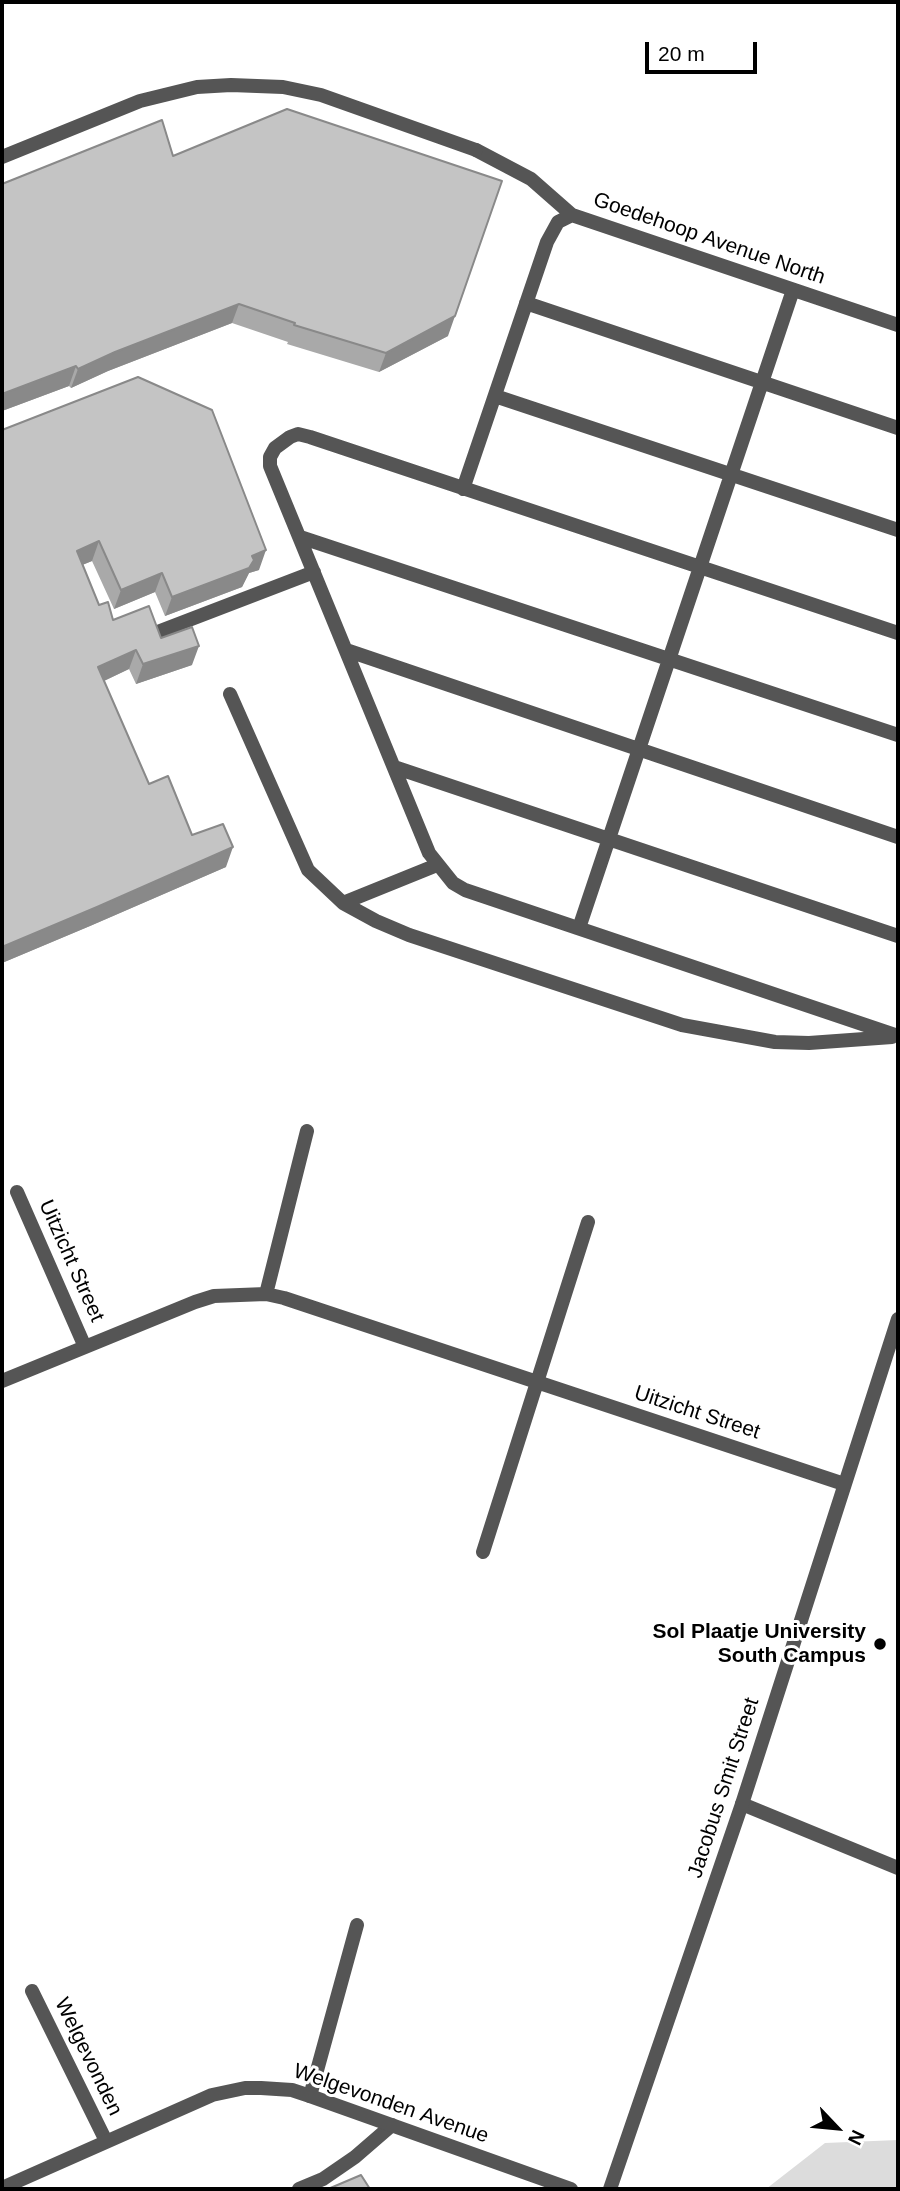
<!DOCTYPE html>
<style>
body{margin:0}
#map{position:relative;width:900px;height:2191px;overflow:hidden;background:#fff;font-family:Helvetica,sans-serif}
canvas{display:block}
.frame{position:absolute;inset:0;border:4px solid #000;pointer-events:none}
.north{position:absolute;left:802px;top:2093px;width:70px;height:70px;-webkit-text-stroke:5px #fff;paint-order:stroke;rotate:116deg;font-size:19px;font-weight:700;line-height:28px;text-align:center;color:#000}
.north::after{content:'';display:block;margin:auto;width:24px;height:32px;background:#000;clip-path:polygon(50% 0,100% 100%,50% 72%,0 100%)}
.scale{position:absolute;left:645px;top:42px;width:112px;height:32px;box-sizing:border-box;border:4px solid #000;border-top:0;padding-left:9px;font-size:21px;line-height:24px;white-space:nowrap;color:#000;-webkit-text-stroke:5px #fff;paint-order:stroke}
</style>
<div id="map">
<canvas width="900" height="2191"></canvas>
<div class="frame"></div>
<div class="north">N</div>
<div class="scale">20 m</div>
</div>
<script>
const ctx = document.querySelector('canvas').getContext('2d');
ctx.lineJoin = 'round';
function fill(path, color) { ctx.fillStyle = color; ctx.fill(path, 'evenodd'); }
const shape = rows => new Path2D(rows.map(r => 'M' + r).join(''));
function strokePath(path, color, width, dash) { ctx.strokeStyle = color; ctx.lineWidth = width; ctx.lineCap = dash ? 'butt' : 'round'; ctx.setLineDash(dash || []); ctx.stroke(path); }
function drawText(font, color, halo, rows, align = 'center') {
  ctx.font = font + ' Helvetica,sans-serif'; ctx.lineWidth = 6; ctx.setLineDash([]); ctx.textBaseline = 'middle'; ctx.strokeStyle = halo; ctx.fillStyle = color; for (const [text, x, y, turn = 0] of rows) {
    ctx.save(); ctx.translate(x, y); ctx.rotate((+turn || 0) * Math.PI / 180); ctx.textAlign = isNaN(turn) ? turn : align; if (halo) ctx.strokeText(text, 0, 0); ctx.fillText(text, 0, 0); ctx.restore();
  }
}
fill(shape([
 [898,2140,898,2189,766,2189,825,2143]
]), '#dcdcdc');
strokePath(shape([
 [476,150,531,179,572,215,898,325],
 [526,303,898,428],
 [495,396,898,530],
 [463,489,547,242,558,222,572,215],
 [300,537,898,735],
 [155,633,314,572],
 [898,633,310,437,298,434,290,437,275,448,270,457,270,466,429,853,453,883,465,890,898,1036],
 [346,650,898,837],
 [230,694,308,870,343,903,376,921,409,935,682,1025,775,1042,809,1043,892,1037],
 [394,767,898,936],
 [343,903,437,865],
 [579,928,793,290],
 [299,2189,323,2179,355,2157,392,2125]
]), '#555', 14);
strokePath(shape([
 [2,157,140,101,197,87,231,85,283,87,321,95,476,150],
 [17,1192,85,1347],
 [266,1294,307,1131],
 [2,1381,195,1302,214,1296,266,1294,284,1298,844,1484],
 [483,1552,588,1222],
 [742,1804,898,1868],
 [32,1991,106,2141],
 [310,2096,357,1925]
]), '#555', 14);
strokePath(shape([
 [2,2188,212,2095,245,2088,261,2088,292,2090,310,2096,571,2189],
 [610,2189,742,1804,898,1319]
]), '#555', 14);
fill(shape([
 [173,156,448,336,379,372,287,344,288,342,232,323,108,371,71,388,69,386,2,411,2,184],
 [2,430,259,570,249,573,242,587,165,616,155,592,114,609,92,561,82,565,99,605,113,620,161,638,192,665,136,684,129,669,104,681,149,784,192,835,226,867,90,926,2,963]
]), '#a9a9a9');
fill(shape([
 [239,304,232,323,108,371,71,388,78,369,115,352],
 [455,316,448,336,379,372,386,353],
 [76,366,69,386,2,411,2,394],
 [99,541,92,561,70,570,77,551],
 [266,550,259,570,249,573,242,587,165,616,172,597,252,556],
 [162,573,155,592,114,609,121,590],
 [199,646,192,665,136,684,143,664],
 [136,650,129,669,91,687,98,667],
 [233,847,226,867,90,926,2,963,2,947]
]), '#898989');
const building = shape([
 [287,109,502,181,455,316,386,353,294,325,295,323,239,304,115,352,78,369,76,366,2,394,2,184,162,120,173,156,287,109],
 [138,377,212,410,266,550,252,556,254,560,249,568,172,597,162,573,121,590,99,541,77,551,99,605,108,602,113,620,149,606,161,638,192,627,199,646,143,664,136,650,98,667,149,784,168,776,192,835,223,824,233,847,97,907,2,947,2,430,138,377],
 [361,2175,370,2189,328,2189,361,2175]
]);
fill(building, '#c4c4c4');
strokePath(building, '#898989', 2);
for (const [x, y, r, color] of [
 [880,1644,7,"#000"]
]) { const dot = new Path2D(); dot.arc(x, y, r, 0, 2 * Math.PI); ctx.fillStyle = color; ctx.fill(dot); strokePath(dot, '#fff', 2.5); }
drawText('21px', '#000', '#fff', [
 ["Goedehoop Avenue North",709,239,19],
 ["Uitzicht Street",71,1261,66],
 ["Uitzicht Street",697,1413,18],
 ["Jacobus Smit Street",724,1788,-72],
 ["Welgevonden",88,2057,64],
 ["Welgevonden Avenue",391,2104,19]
]);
drawText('bold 21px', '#000', '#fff', [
 ["Sol Plaatje University",866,1632],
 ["South Campus",866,1656]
], 'right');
</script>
